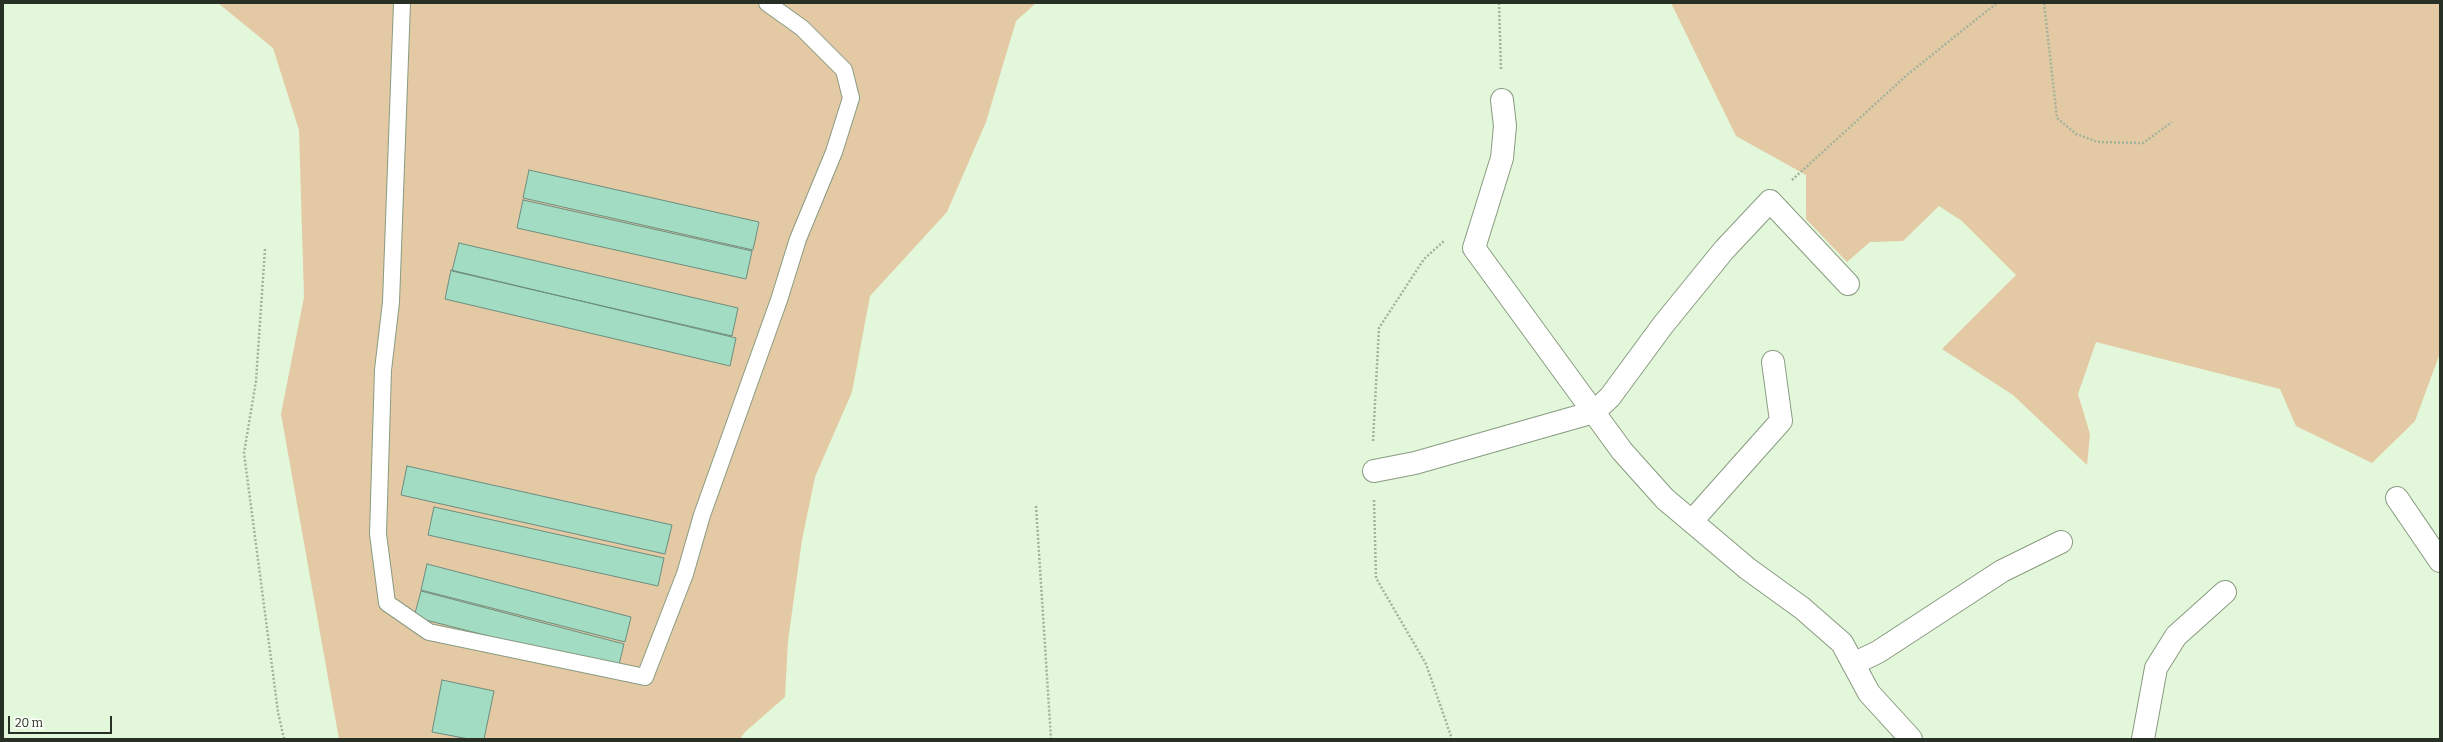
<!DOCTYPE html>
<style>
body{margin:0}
#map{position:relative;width:2443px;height:742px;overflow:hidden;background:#e3f7da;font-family:Bitter,serif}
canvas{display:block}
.frame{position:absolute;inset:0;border:4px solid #282f24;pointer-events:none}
.scale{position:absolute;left:8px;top:716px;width:104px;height:18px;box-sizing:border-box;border:2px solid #282f24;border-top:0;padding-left:5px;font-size:12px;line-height:14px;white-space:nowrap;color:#282f24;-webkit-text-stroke:3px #fbfff9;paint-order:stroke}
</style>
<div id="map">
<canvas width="2443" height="742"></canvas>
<div class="frame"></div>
<div class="scale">20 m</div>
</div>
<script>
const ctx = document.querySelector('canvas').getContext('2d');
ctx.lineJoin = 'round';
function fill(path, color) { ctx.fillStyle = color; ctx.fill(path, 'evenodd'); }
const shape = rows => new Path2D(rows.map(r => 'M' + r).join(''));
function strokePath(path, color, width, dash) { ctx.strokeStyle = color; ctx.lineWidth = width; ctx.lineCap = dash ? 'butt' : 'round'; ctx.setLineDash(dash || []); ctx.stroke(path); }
fill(shape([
 [218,3,1036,3,1016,21,986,122,947,212,870,296,852,392,815,477,802,540,788,641,785,697,745,732,740,739,339,739,281,414,304,297,299,130,273,48],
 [1671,3,2440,3,2440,353,2415,421,2372,463,2296,426,2280,389,2096,342,2078,394,2090,434,2087,465,2013,395,1942,349,2016,275,1962,221,1939,206,1903,241,1870,242,1847,262,1806,219,1806,175,1736,136]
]), '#e4c9a5');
const building = shape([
 [529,170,759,222,753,250,523,198,529,170],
 [523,200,752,251,746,279,517,228,523,200],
 [459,243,738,308,732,336,452,271,459,243],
 [451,270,736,338,730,366,445,299,451,270],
 [407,466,672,525,665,554,401,495,407,466],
 [434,507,664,558,658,586,428,535,434,507],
 [427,564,631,617,625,642,421,590,427,564],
 [421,591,624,644,618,669,414,617,421,591],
 [442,680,494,691,484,739,469,739,432,732,442,680]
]);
fill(building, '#a2dcc2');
strokePath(building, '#6d8e7f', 1);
const service = shape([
 [402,3,391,302,383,370,378,534,387,603,429,632,645,677,685,574,702,515,779,300,798,239,834,152,851,98,844,70,802,28,767,3]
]);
const minor = shape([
 [1502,100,1505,126,1502,158,1474,248,1622,451,1665,499,1748,569,1802,608,1842,643,1869,693,1911,739],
 [1374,471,1415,463,1594,412,1610,397,1663,325,1724,250,1770,201,1848,284],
 [2397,498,2440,561],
 [1692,521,1781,421,1773,362],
 [1853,664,1878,652,2002,571,2061,542],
 [2143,739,2156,668,2176,636,2225,592]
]);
strokePath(service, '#899b80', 18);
strokePath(minor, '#899b80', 24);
strokePath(shape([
 [1499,3,1501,70],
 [2044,3,2057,118,2076,134,2098,142,2143,143,2172,122],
 [1792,180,1908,74,1997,3],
 [265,249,256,381,244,453,278,712,284,739],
 [1373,441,1379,328,1424,259,1445,240],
 [1374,500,1376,578,1426,664,1452,739],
 [1036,506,1051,739]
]), '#a3b39c', 2.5, [2, 2]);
strokePath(service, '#fff', 16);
strokePath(minor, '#fff', 22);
</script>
